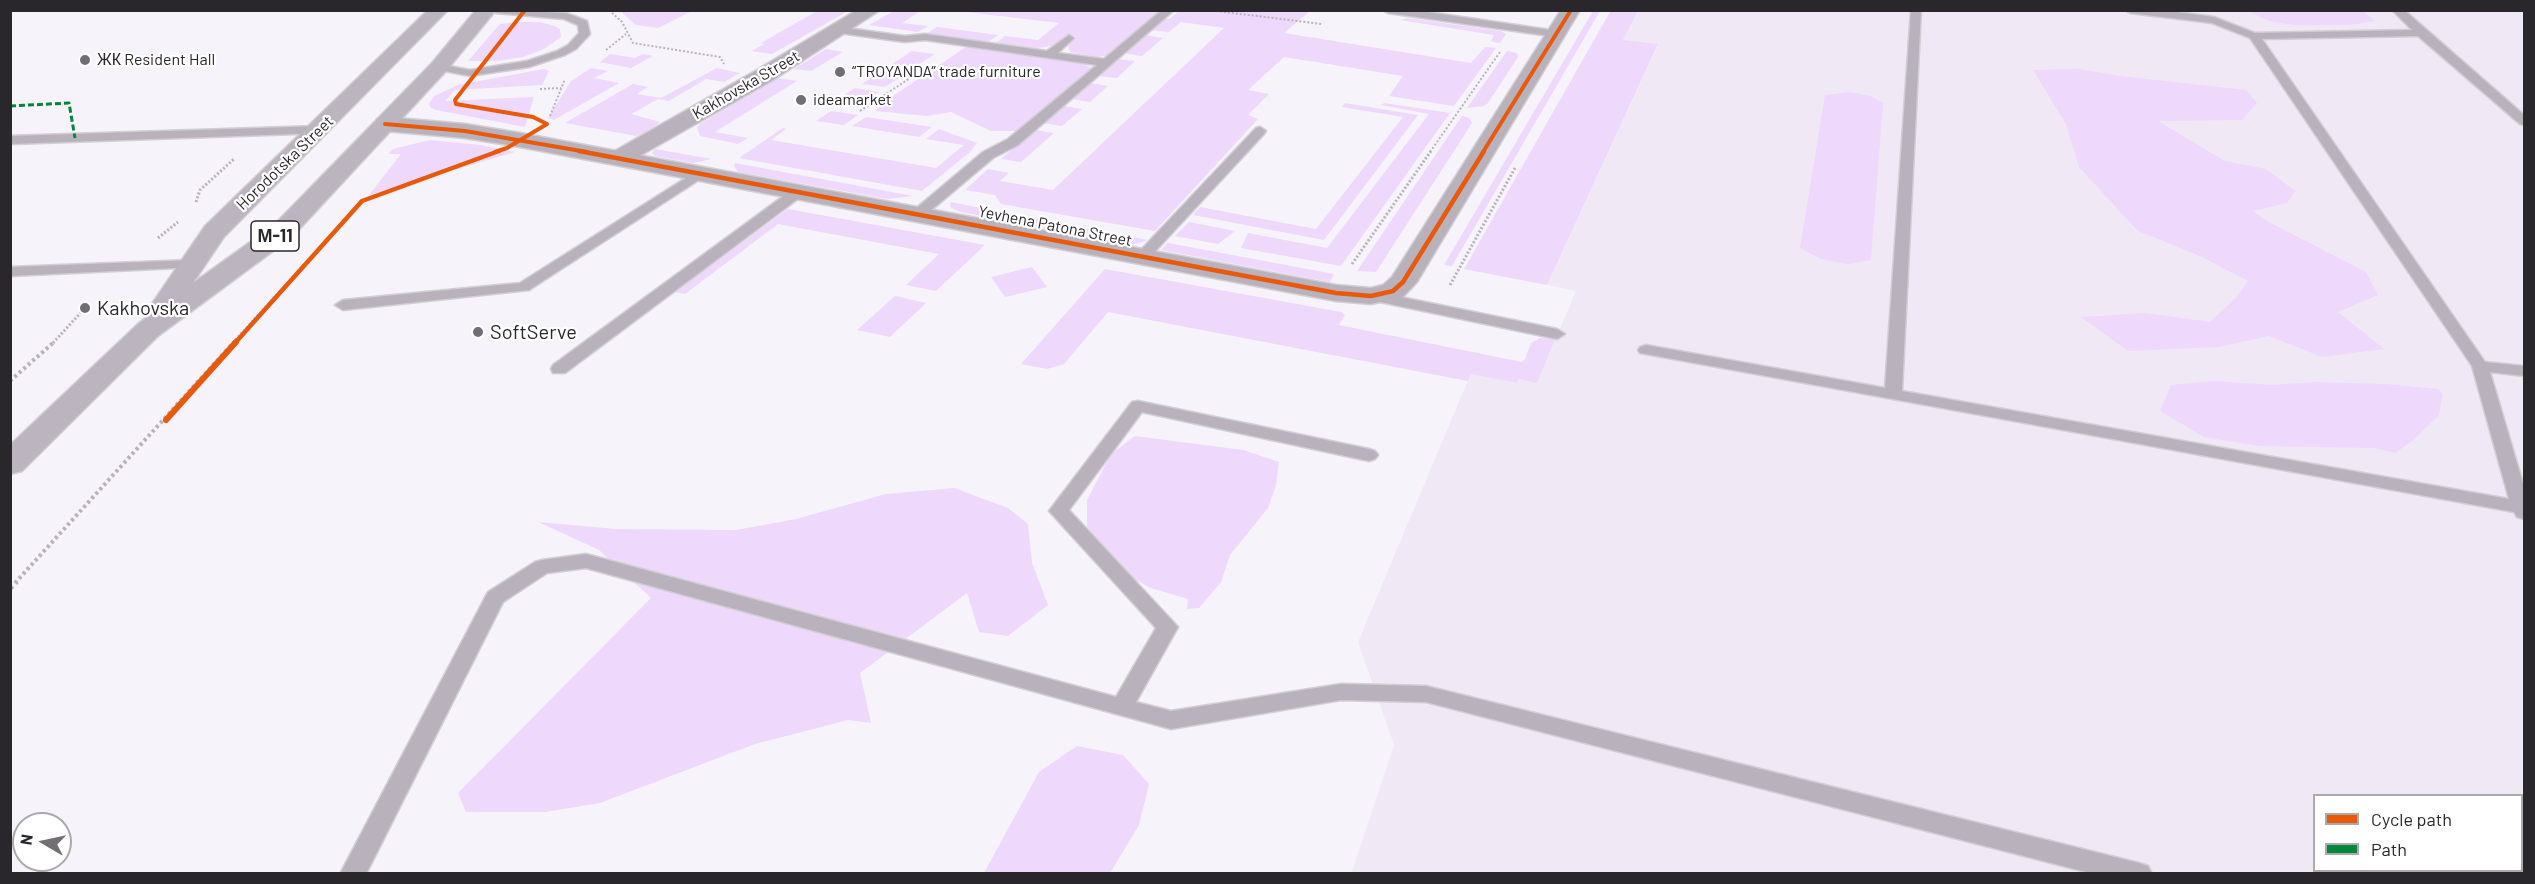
<!DOCTYPE html>
<meta charset="utf-8">
<style>
body{margin:0}
#map{position:relative;width:2535px;height:884px;overflow:hidden;background:#f7f3fa;font-family:Barlow,sans-serif}
canvas{display:block}
.frame{position:absolute;inset:0;border:12px solid #2a272c;pointer-events:none}
.legend{position:absolute;left:2313px;top:794px;width:210px;height:78px;box-sizing:border-box;background:#fff;border:2px solid #aaa9ab;margin:0;padding:8px 10px;list-style:none;font-size:18px;color:#2a272c}
.legend li{display:flex;align-items:center;gap:12px;height:30px}
.legend b{width:30px;border:2px solid #aaa9ab}
.north{position:absolute;left:12px;top:812px;width:60px;height:60px;box-sizing:border-box;background:#fff;border:2px solid #aaa9ab;border-radius:50%;rotate:279deg;font-size:16px;font-weight:700;line-height:24px;text-align:center;color:#2a272c}
.north::after{content:'';display:block;margin:auto;width:21px;height:27px;background:#726e74;clip-path:polygon(50% 0,100% 100%,50% 72%,0 100%)}
</style>
<div id="map">
<canvas width="2535" height="884"></canvas>
<div class="frame"></div>
<ul class="legend">
<li><b style="height:8px;background:#e8590c"></b>Cycle path</li>
<li><b style="height:8px;background:#00873e"></b>Path</li>
</ul>
<div class="north">N</div>
</div>
<script>
const ctx = document.querySelector('canvas').getContext('2d');
ctx.lineJoin = 'round';
function fill(path, color) { ctx.fillStyle = color; ctx.fill(path, 'evenodd'); }
const shape = rows => new Path2D(rows.map(r => 'M' + r).join(''));
function strokePath(path, color, width, dash) { ctx.strokeStyle = color; ctx.lineWidth = width; ctx.lineCap = dash ? 'butt' : 'round'; ctx.setLineDash(dash || []); ctx.stroke(path); }
function drawText(font, color, halo, rows, align = 'center') {
  ctx.font = font + ' Barlow,sans-serif'; ctx.lineWidth = 4.5; ctx.setLineDash([]); ctx.textBaseline = 'middle'; ctx.strokeStyle = halo; ctx.fillStyle = color; for (const [text, x, y, turn = 0] of rows) {
    ctx.save(); ctx.translate(x, y); ctx.rotate((+turn || 0) * Math.PI / 180); ctx.textAlign = isNaN(turn) ? turn : align; if (halo) ctx.strokeText(text, 0, 0); ctx.fillText(text, 0, 0); ctx.restore();
  }
}
fill(shape([
 [1638,11,2524,11,2524,873,1351,874,1394,745,1358,642,1471,373,1517,383,1519,379,1537,383,1576,291,1547,285,1658,45,1623,40],
 [2314,796,2522,796,2522,870,2314,870]
]), '#f1e8f6');
fill(shape([
 [1611,10,1638,11,1623,40,1658,44,1547,285,1464,269],
 [620,11,692,11,658,28,636,25],
 [817,11,848,11,772,54,752,51,764,44,761,43],
 [920,11,902,23,928,26,918,32,869,25,894,11],
 [958,11,1162,11,1110,55,1097,57,1070,52,1068,45,1076,36,1067,35,1051,46,1037,48,996,43,1005,36,1038,40,1059,23],
 [1175,11,1310,11,1284,33,1471,63,1485,47,1496,48,1454,106,1389,96,1403,76,1284,57,1248,90,1269,94,1248,115,1258,119,1155,231,1001,204,995,195,965,190,988,169,1009,173,1000,181,1053,190,1224,28,1181,22,1169,32,1152,30,1164,19,1169,19,1177,13],
 [1593,11,1600,11,1452,266,1444,265],
 [2248,11,2363,11,2375,21,2350,25,2293,25,2269,21],
 [1407,18,1501,31,1506,34,1500,43,1494,42,1491,41,1494,35,1400,20],
 [518,22,540,22,555,26,560,29,561,37,544,49,523,57,497,61,468,61,500,24],
 [937,27,998,35,988,42,926,34],
 [1145,35,1163,38,1142,56,1123,53],
 [969,45,1031,54,1079,63,1093,68,1022,129,1016,131,991,131,951,112,927,116,875,111,884,102],
 [826,49,843,52,811,71,794,69],
 [912,51,935,54,915,67,892,64],
 [1507,51,1517,53,1518,57,1488,103,1484,106,1467,108],
 [610,54,635,58,643,54,653,56,631,68,600,62],
 [1118,59,1135,61,1117,78,1098,76],
 [591,68,608,71,594,78,619,83,554,120,548,118,571,81],
 [717,68,740,73,724,82,706,79,669,101,658,99,631,114,660,122,645,133,636,136,565,123,633,84,648,87,637,94,661,98],
 [544,69,549,71,542,85,455,90,445,101,534,97,525,127,436,110,431,108,429,104,434,96,458,85],
 [884,69,907,73,885,87,862,84],
 [2079,69,2121,76,2246,90,2257,103,2242,120,2158,121,2225,161,2266,169,2295,191,2287,203,2253,211,2265,220,2366,272,2378,295,2338,312,2384,349,2322,357,2269,336,2219,347,2128,351,2081,317,2146,313,2210,322,2236,298,2248,281,2200,256,2138,231,2079,167,2066,124,2033,70],
 [778,78,797,81,715,132,748,138,738,144,700,136,697,127,700,124],
 [1090,83,1108,86,1090,102,1071,99],
 [855,88,879,92,856,107,832,103],
 [1850,92,1870,96,1883,103,1871,260,1848,264,1821,259,1800,248,1825,95],
 [1345,103,1418,115,1324,240,1193,215,1200,207,1316,229,1403,117,1342,107],
 [1384,103,1450,113,1341,266,1241,248,1248,233,1327,248,1429,114,1381,105],
 [1063,106,1082,109,1062,126,1043,123],
 [831,111,858,115,844,125,816,121],
 [1462,116,1469,118,1472,123,1376,272,1357,271],
 [866,117,932,127,919,137,852,126],
 [783,128,786,129,771,140,936,168,964,145,926,139,939,129,977,143,970,152,922,191,739,158],
 [1035,130,1054,133,1021,162,1001,159],
 [430,140,480,145,515,152,369,195,401,154,388,154,393,149],
 [655,149,712,159,693,163,655,156,652,153],
 [735,163,913,196,888,199,738,172,734,166],
 [950,202,1148,240,1132,245,961,212,951,208],
 [788,209,985,245,936,291,906,285,939,254,778,224,685,294,675,292],
 [1189,222,1235,231,1218,244,1175,236],
 [1168,243,1334,274,1330,282,1161,250],
 [1032,267,1047,287,1005,297,991,277],
 [1105,269,1341,312,1345,315,1339,325,1522,362,1525,359,1531,343,1540,338,1555,340,1537,383,1519,379,1517,383,1471,374,1468,381,1108,312,1064,364,1047,369,1021,364],
 [895,296,926,303,890,337,857,330],
 [2215,381,2272,385,2314,382,2386,384,2438,389,2443,394,2439,415,2412,441,2395,453,2374,448,2258,446,2204,437,2160,411,2171,385],
 [1135,436,1243,450,1279,462,1276,485,1268,508,1230,555,1221,582,1199,608,1187,609,1188,599,1151,588,1119,571,1098,550,1087,526,1087,500,1111,454],
 [954,488,1008,508,1028,524,1032,563,1048,605,1008,636,979,632,967,593,860,673,871,723,848,720,755,744,600,803,545,812,466,812,458,793,651,598,599,550,538,522,616,529,736,530,796,519,886,494],
 [1077,746,1123,755,1149,784,1139,825,1110,873,984,873,1039,772]
]), '#eed8fc');
const lane = shape([
 [491,10,566,13,587,21,590,34,576,49,565,55,529,67,470,76,435,69,433,67,439,64,470,70,527,61,557,51,568,45,579,33,578,25,564,19,496,13,491,10],
 [1162,10,1174,10,1018,145,993,158,923,217,918,218,913,217,911,214,913,211,983,152,1008,139,1097,65,925,40,905,42,839,33,834,30,839,27,905,36,925,34,1047,51,1069,35,1074,38,1058,53,1104,59,1162,10],
 [1383,10,1414,10,1557,31,1562,34,1557,37,1388,13,1383,10],
 [1911,10,1921,10,1902,391,2509,499,2472,366,2250,38,2212,23,2130,13,2125,10,2161,10,2214,17,2255,33,2412,30,2392,10,2404,10,2524,115,2524,125,2520,124,2418,36,2262,39,2485,362,2524,366,2524,376,2490,372,2524,487,2524,519,2517,517,2514,512,1640,353,1638,350,1640,347,1646,345,1885,388,1911,10],
 [320,126,326,130,324,133,10,144,10,136,320,126],
 [1260,127,1266,131,1264,134,1148,259,1138,259,1136,256,1138,253,1256,128,1260,127],
 [700,169,707,173,705,176,529,290,343,310,335,305,343,300,520,283,700,169],
 [798,188,805,192,803,195,565,373,553,373,551,369,553,365,793,189,798,188],
 [193,260,198,261,200,264,198,267,10,276,10,267,193,260],
 [1371,291,1557,329,1565,334,1557,339,1366,299,1363,296,1371,291],
 [1138,401,1369,449,1375,451,1378,455,1375,459,1369,461,1142,412,1069,510,1178,627,1136,702,1171,711,1341,684,1426,686,2139,863,2148,866,2152,874,2094,874,1426,702,1341,700,1171,729,586,568,547,573,503,602,366,874,340,874,488,592,535,562,542,560,586,554,1116,697,1156,628,1049,511,1132,402,1138,401]
]);
const street = shape([
 [857,10,880,10,773,80,627,163,619,165,611,163,607,158,611,153,757,70,857,10]
]);
const secondary = shape([
 [1561,10,1580,10,1417,282,1403,297,1371,304,1336,301,520,147,465,138,385,131,377,129,374,124,377,119,385,117,465,124,520,133,1336,285,1371,288,1383,285,1392,277,1561,10]
]);
const primary = shape([
 [428,10,448,10,224,237,193,283,274,225,432,63,476,10,496,10,446,71,292,237,158,336,22,471,10,474,10,445,138,324,152,313,149,308,205,226,428,10]
]);
strokePath(lane, '#d2cfd4', 3);
strokePath(street, '#d2cfd4', 3);
strokePath(secondary, '#d2cfd4', 3);
strokePath(primary, '#d2cfd4', 3);
strokePath(shape([
 [609,10,622,22,633,43,720,57,724,64],
 [1208,10,1322,24],
 [606,50,626,34],
 [540,89,561,88],
 [860,111,930,65],
 [550,116,565,79],
 [1430,152,1500,52]
]), '#b8b3bb', 2, [2, 2]);
strokePath(shape([
 [196,202,200,190,234,159],
 [158,238,178,222],
 [1352,264,1431,151],
 [1450,285,1515,168],
 [53,343,85,308],
 [233,343,362,201,468,162]
]), '#b8b3bb', 3, [2, 2]);
strokePath(shape([
 [10,381,54,342],
 [15,583,234,342]
]), '#b8b3bb', 4, [3, 3]);
strokePath(shape([
 [10,589,17,582]
]), '#b8b3bb', 4.5, [4, 4]);
fill(lane, '#b9b2bd');
fill(street, '#b9b2bd');
fill(secondary, '#b8b2bd');
fill(primary, '#bcb5c0');
strokePath(shape([
 [10,106,69,103,75,138]
]), '#00873e', 3, [6, 3]);
strokePath(shape([
 [525,10,455,100,456,104,533,117,547,124],
 [385,124,465,131,587,152],
 [495,152,507,148,547,124],
 [1483,152,1571,10]
]), '#e8590c', 4);
strokePath(shape([
 [579,151,1336,293,1371,296,1393,291,1403,282,1484,151],
 [235,343,362,201,499,151]
]), '#e8590c', 4.5);
strokePath(shape([
 [166,420,236,342]
]), '#e8590c', 6);
for (const [x, y, r, color] of [
 [85,60,6,"#726e74"],
 [840,72,6,"#726e74"],
 [801,100,6,"#726e74"],
 [85,308,6,"#726e74"],
 [478,332,6,"#726e74"]
]) { const dot = new Path2D(); dot.arc(x, y, r, 0, 2 * Math.PI); ctx.fillStyle = color; ctx.fill(dot); strokePath(dot, '#fff', 2); }
drawText('16px', '#2a272c', '#fff', [
 ["ЖК Resident Hall",97,60],
 ["“TROYANDA” trade furniture",852,72],
 ["ideamarket",813,100]
], 'left');
drawText('16px', '#2a272c', '#fff', [
 ["Kakhovska Street",746,85,-30],
 ["Horodotska Street",285,163,-44],
 ["Yevhena Patona Street",1055,226,11]
]);
for (const [x, y, w] of [
 [275,236,48]
]) { const box = new Path2D(); box.roundRect(x - w / 2, y - 15, w, 30, 4.5); ctx.fillStyle = '#fff'; ctx.fill(box); strokePath(box, '#2a272c', 1.5); }
drawText('bold 18px', '#2a272c', null, [
 ["М-11",275,236]
]);
drawText('20px', '#2a272c', '#fff', [
 ["Kakhovska",97,308],
 ["SoftServe",490,332]
], 'left');
</script>
